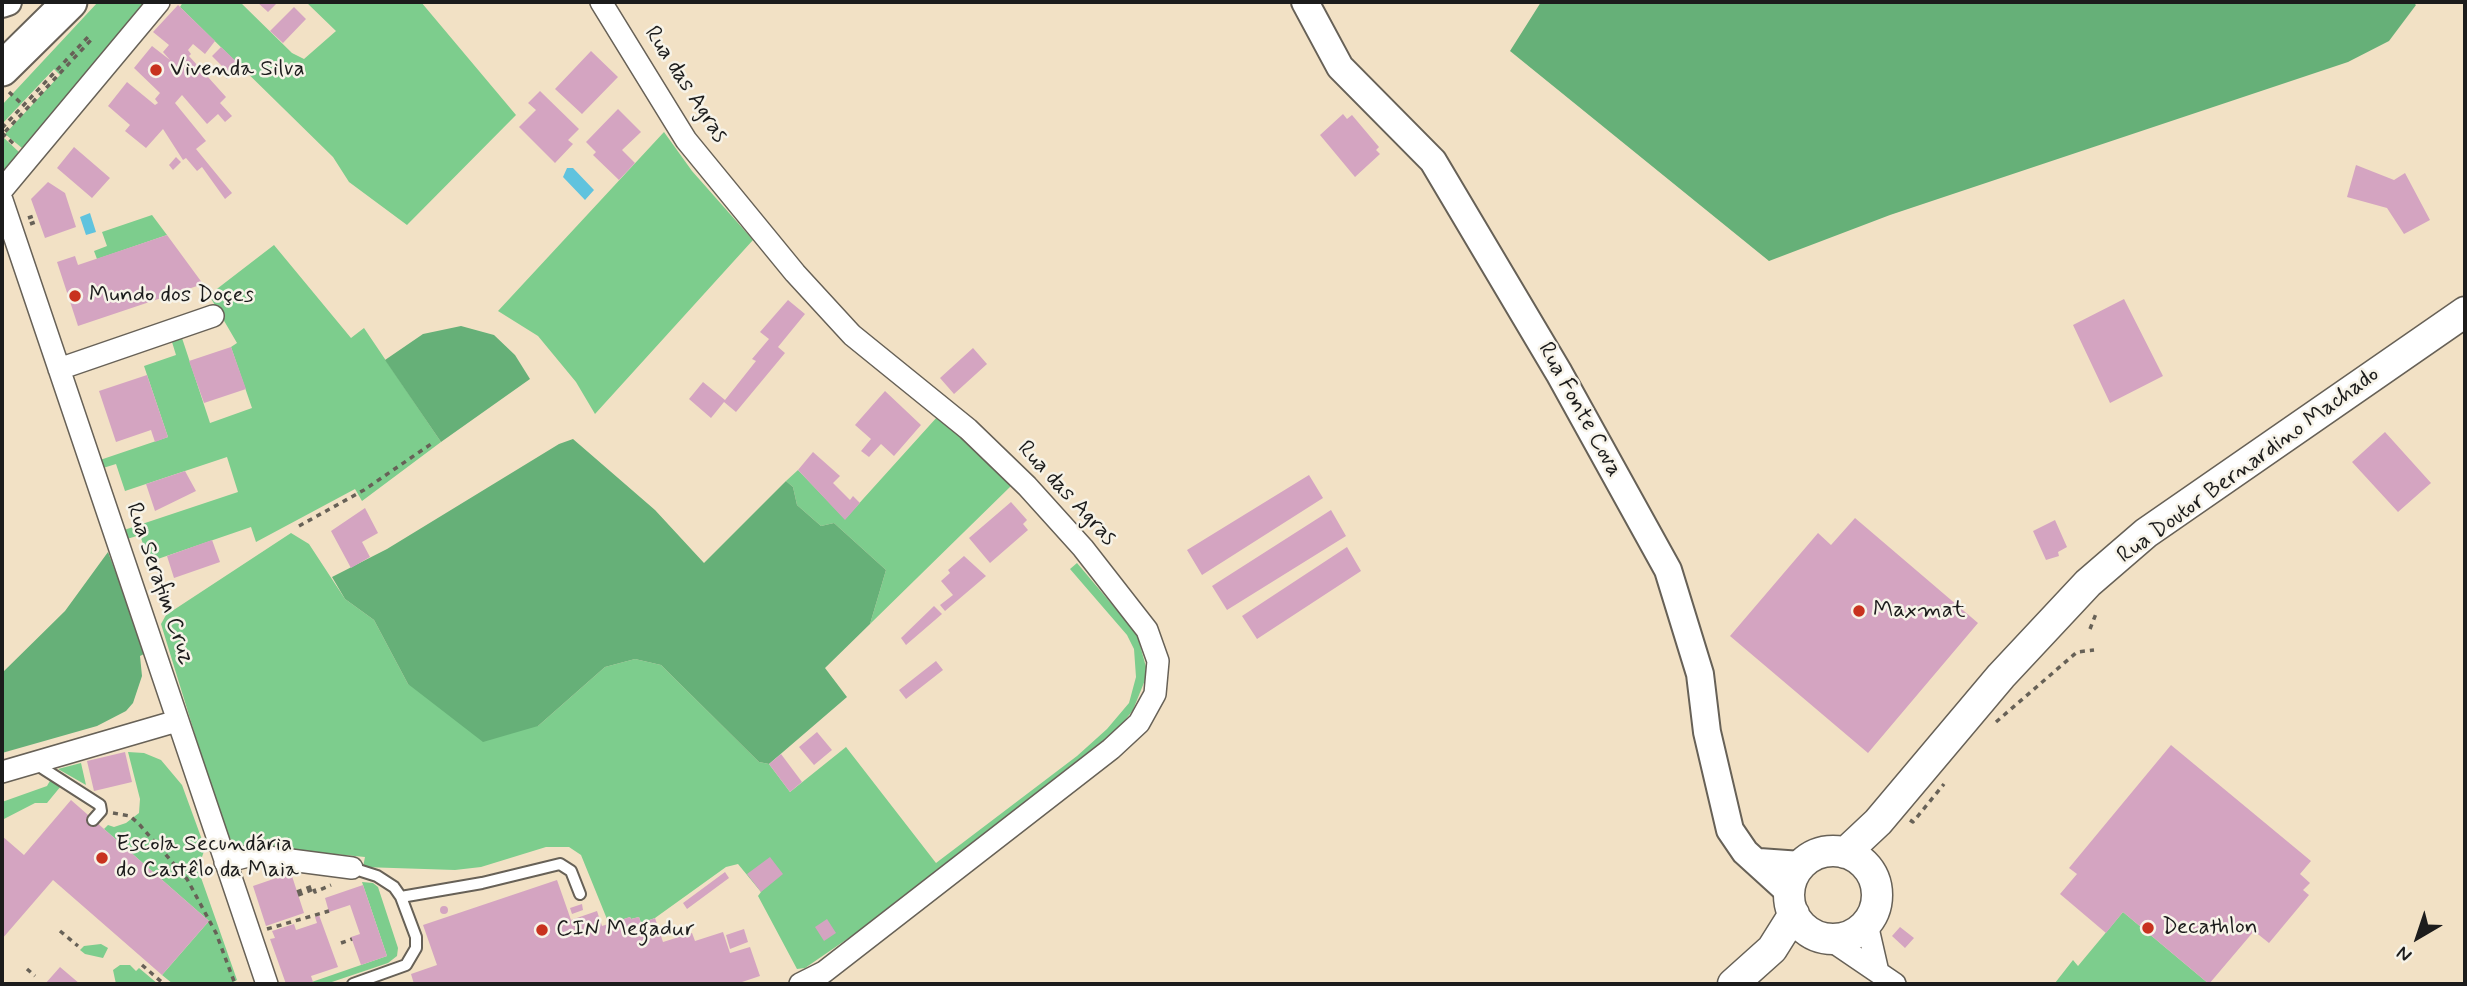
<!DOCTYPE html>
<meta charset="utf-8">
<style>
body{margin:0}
#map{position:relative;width:2467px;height:986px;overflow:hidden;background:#f2e1c5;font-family:Mynerve,sans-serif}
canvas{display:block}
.frame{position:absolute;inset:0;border:4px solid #1c1c1c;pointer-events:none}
.north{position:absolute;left:2383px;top:902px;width:70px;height:70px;-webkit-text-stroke:5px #f7f3e8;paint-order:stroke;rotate:219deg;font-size:19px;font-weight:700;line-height:28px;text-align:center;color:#1c1c1c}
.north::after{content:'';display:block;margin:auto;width:24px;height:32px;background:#1c1c1c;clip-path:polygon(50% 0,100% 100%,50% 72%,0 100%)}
</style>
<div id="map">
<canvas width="2467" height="986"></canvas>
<div class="frame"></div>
<div class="north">N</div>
</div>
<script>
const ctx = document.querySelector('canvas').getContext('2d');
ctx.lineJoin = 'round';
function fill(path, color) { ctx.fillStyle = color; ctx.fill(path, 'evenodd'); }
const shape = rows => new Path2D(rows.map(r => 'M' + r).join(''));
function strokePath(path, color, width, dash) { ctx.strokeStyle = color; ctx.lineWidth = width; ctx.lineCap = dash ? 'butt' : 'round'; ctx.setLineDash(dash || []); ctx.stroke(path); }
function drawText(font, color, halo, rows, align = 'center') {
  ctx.font = font + ' Mynerve,sans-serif'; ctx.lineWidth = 5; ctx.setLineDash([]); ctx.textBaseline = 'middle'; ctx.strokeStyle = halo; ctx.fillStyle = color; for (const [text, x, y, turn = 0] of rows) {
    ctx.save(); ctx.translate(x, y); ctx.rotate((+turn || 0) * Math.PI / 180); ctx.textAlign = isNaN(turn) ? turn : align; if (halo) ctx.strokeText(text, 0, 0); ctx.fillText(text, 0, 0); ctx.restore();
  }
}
fill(shape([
 [98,2,147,2,22,148,5,134,60,75,54,69,2,124,2,105],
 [183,2,240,2,292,53,304,59,336,31,306,2,421,2,516,115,407,225,349,182,333,157,180,7],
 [664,132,692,171,753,240,595,414,576,382,538,336,498,311],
 [3,137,19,152,2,172,2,138],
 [152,215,167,235,97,259,94,251,107,246,102,232],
 [274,245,351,338,364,328,441,442,362,501,355,489,256,542,251,527,149,562,140,535,127,539,124,530,238,492,227,457,125,491,116,464,103,468,100,460,168,437,144,366,176,355,172,342,182,338,210,423,252,408,231,347,237,343,209,295],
 [938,416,1011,486,870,624,886,570,834,523,821,526,797,505,793,487,786,481,798,470,845,519],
 [291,533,309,544,345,599,374,620,408,684,538,726,605,667,635,659,661,665,759,762,769,764,790,792,846,747,936,863,1077,756,1107,729,1129,703,1136,677,1134,649,1127,635,1070,569,1077,563,1137,634,1146,667,1145,680,1133,710,1119,728,853,935,805,968,797,969,758,896,761,892,738,864,726,867,655,918,641,923,639,917,631,919,630,917,609,924,581,855,569,847,546,847,481,867,455,870,363,867,365,857,241,845,232,841,224,829,161,624,166,615],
 [128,752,144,753,161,760,182,785,205,848,198,869,237,980,230,984,173,984,162,975,209,921,104,829,108,825,114,827,126,823,139,813,140,799],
 [81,763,86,785,58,769],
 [51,779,61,786,47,803,35,803,2,820,2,802,47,786],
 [362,882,373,883,378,887,398,948,397,956,388,963,326,984,306,984,387,956],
 [2123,912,2209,984,2055,983,2073,960,2078,966],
 [101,944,108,948,103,958,85,954,80,950,84,946],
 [120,965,130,965,136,971,139,968,158,984,116,984,113,970]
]), '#7dcd8d');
fill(shape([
 [1541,2,2413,2,2416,5,2389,41,2348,62,1890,215,1769,261,1510,51],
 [461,326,494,335,515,355,530,379,441,442,385,360,423,334],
 [573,439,655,510,704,563,786,481,793,487,797,505,821,526,834,523,886,570,870,624,825,668,847,697,769,764,759,762,661,665,635,659,605,667,538,726,483,742,408,684,374,620,345,599,332,577,387,549,559,444],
 [108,552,146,653,140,656,142,676,133,703,126,711,97,726,2,753,2,673,65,611]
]), '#66b078');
fill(shape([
 [567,168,573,168,594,190,585,200,563,177],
 [90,213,96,232,86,235,80,217]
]), '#60c3de');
fill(shape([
 [257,2,278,2,268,12],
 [178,5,215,41,205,54,193,44,188,50,191,54,189,56,226,97,220,103,232,116,225,122,218,114,207,124,182,95,175,103,206,141,196,149,232,193,225,199,202,167,197,171,186,158,183,160,163,129,146,148,125,131,130,125,108,106,127,82,155,105,158,103,155,99,160,93,134,68,152,46,170,60,163,52,169,45,153,32],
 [294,7,306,19,283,43,270,31],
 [221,47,240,65,227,79,222,73,226,70,212,56],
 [591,51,618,77,582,114,555,89],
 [540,91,579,129,568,140,573,144,555,163,519,127,536,110,528,103],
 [618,109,641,132,622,150,635,163,619,180,593,155,596,152,586,142],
 [1343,114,1347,119,1352,115,1379,147,1376,150,1380,154,1355,177,1320,135],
 [74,147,110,178,92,198,57,168],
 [176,157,181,162,173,170,169,165],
 [2356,165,2394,180,2405,173,2430,220,2404,234,2387,208,2347,197],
 [48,182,65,193,76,227,45,238,31,199],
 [167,235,203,284,78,326,57,262,75,256,78,265],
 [2124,299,2163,376,2110,403,2073,325],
 [788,300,805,314,778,347,785,353,736,412,724,402,711,418,689,399,703,382,725,400,756,361,752,359,769,339,760,332],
 [231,347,246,389,204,403,189,361],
 [973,348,987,364,954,394,940,378],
 [147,375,168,437,155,442,151,430,116,442,99,391],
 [885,391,921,425,894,456,881,444,869,457,861,451,871,439,855,425],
 [2385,432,2431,483,2398,512,2352,462],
 [813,452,840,476,833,483,850,500,853,496,860,503,845,520,798,470],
 [185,471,196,491,155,511,146,484],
 [1309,475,1323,498,1202,575,1187,550],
 [1011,502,1027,520,1023,524,1028,530,990,563,969,538],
 [365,508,378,533,362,542,370,557,351,568,331,531],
 [1331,510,1346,536,1227,610,1212,586],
 [1855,518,1978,623,1868,753,1730,636,1818,533,1831,545],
 [2055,520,2067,547,2058,552,2059,556,2046,560,2033,531],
 [212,540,220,562,174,578,167,556],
 [1347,547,1361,571,1257,639,1242,616],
 [964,556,986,576,945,611,940,605,953,595,941,581,950,573,948,570],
 [934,606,942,614,906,645,901,638],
 [936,661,943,670,906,699,899,690],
 [817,732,832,750,814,765,799,747],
 [2171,745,2311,861,2300,874,2310,883,2303,890,2309,895,2269,943,2254,931,2209,984,2123,912,2106,933,2060,894,2077,874,2069,868],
 [125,752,132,782,94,791,87,761],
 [781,754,802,782,790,792,769,764],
 [71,800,209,921,162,975,53,880,2,939,2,836,24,855],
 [770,857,783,874,761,892,747,874],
 [725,872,729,878,687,909,683,903],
 [291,873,304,913,266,926,253,886],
 [557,880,571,920,597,911,602,926,630,917,631,919,639,917,641,923,655,918,663,942,692,933,695,941,723,932,730,953,750,947,760,976,736,984,414,984,411,974,437,965,423,925],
 [363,885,387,956,361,965,351,937,360,934,350,905,329,912,325,898],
 [582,904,583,910,572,914,570,908],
 '440 910a4 4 0 1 1 8 0a4 4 0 1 1-8 0Z',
 [319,915,338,967,311,976,313,982,286,984,270,939,275,938,272,931,294,924,296,930,317,923,315,917],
 [827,919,836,933,824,941,815,927],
 [1900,927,1914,938,1905,948,1892,936],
 [744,929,748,942,730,949,726,935],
 [60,967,80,984,45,984]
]), '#d4a4c1');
const service = shape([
 [36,764,100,805,101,811,93,820],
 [352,868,377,876,394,887,401,897,416,937,416,948,406,965,353,984],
 [401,897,482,883,560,864,571,871,580,894]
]);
const minor = shape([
 [601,2,686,140,795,273,852,335,968,429,1027,486,1083,548,1147,630,1158,661,1155,694,1139,723,1111,749,824,972,800,984],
 [2,190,159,2],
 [2,200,267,984],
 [59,369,213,316],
 [2,772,177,721],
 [225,862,252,855,352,868],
 [1867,924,1878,972],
 [1829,939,1895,984]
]);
const tertiary = shape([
 [1305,2,1340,67,1433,161,1559,373,1668,570,1700,674,1707,732,1730,830,1745,852,1789,892],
 [2,4,8,2],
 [1759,862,1801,865]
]);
const secondary = shape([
 '1789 895a44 44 0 1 1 88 0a44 44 0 1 1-88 0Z',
 [1845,853,1878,822,2001,676,2088,583,2146,533,2465,312],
 [1733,984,1772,949,1794,914]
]);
const primary = shape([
 [2,69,70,2]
]);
strokePath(service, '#676157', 14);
strokePath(minor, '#676157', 24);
strokePath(tertiary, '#676157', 30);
strokePath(secondary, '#676157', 33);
strokePath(primary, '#676157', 37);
strokePath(shape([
 [9,92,23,105],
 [2,128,88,37,91,40,2,135],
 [2,133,16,146],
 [28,218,37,215],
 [30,224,38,221],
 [299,526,364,490,434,442],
 [2090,629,2097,611],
 [1996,722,2077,652,2094,650],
 [113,813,130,816,139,824,187,879,216,933,235,984],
 [1910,820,1913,822,1944,784],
 [297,892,313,886,315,892,331,885],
 [298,895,314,889],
 [267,929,329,911],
 [60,931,78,946],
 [341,943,352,939],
 [142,965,164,984],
 [27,969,35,976]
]), '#676157', 3.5, [5, 5]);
strokePath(service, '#fff', 10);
strokePath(minor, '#fff', 21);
strokePath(tertiary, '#fff', 26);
strokePath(secondary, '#fff', 30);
strokePath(primary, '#fff', 33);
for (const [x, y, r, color] of [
 [156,70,7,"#c8321e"],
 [75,296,7,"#c8321e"],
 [1859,611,7,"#c8321e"],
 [102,858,7,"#c8321e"],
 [2148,928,7,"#c8321e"],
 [542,930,7,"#c8321e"]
]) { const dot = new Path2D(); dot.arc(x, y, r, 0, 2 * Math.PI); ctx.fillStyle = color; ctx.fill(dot); strokePath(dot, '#f7f3e8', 2.5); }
drawText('23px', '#1c1c1c', '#f7f3e8', [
 ["Vivenda Silva",170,70],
 ["Mundo dos Doçes",89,296],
 ["Maxmat",1873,611],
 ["Escola Secundária",116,845],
 ["do Castêlo da Maia",116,871],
 ["Decathlon",2162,928],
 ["CIN Megadur",556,930]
], 'left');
drawText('23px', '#1c1c1c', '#f7f3e8', [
 ["Rua das Agras",685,85,57],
 ["Rua Fonte Cova",1579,410,61],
 ["Rua Doutor Bernardino Machado",2249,466,-36],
 ["Rua das Agras",1066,494,47],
 ["Rua Serafim Cruz",159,584,71]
]);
</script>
